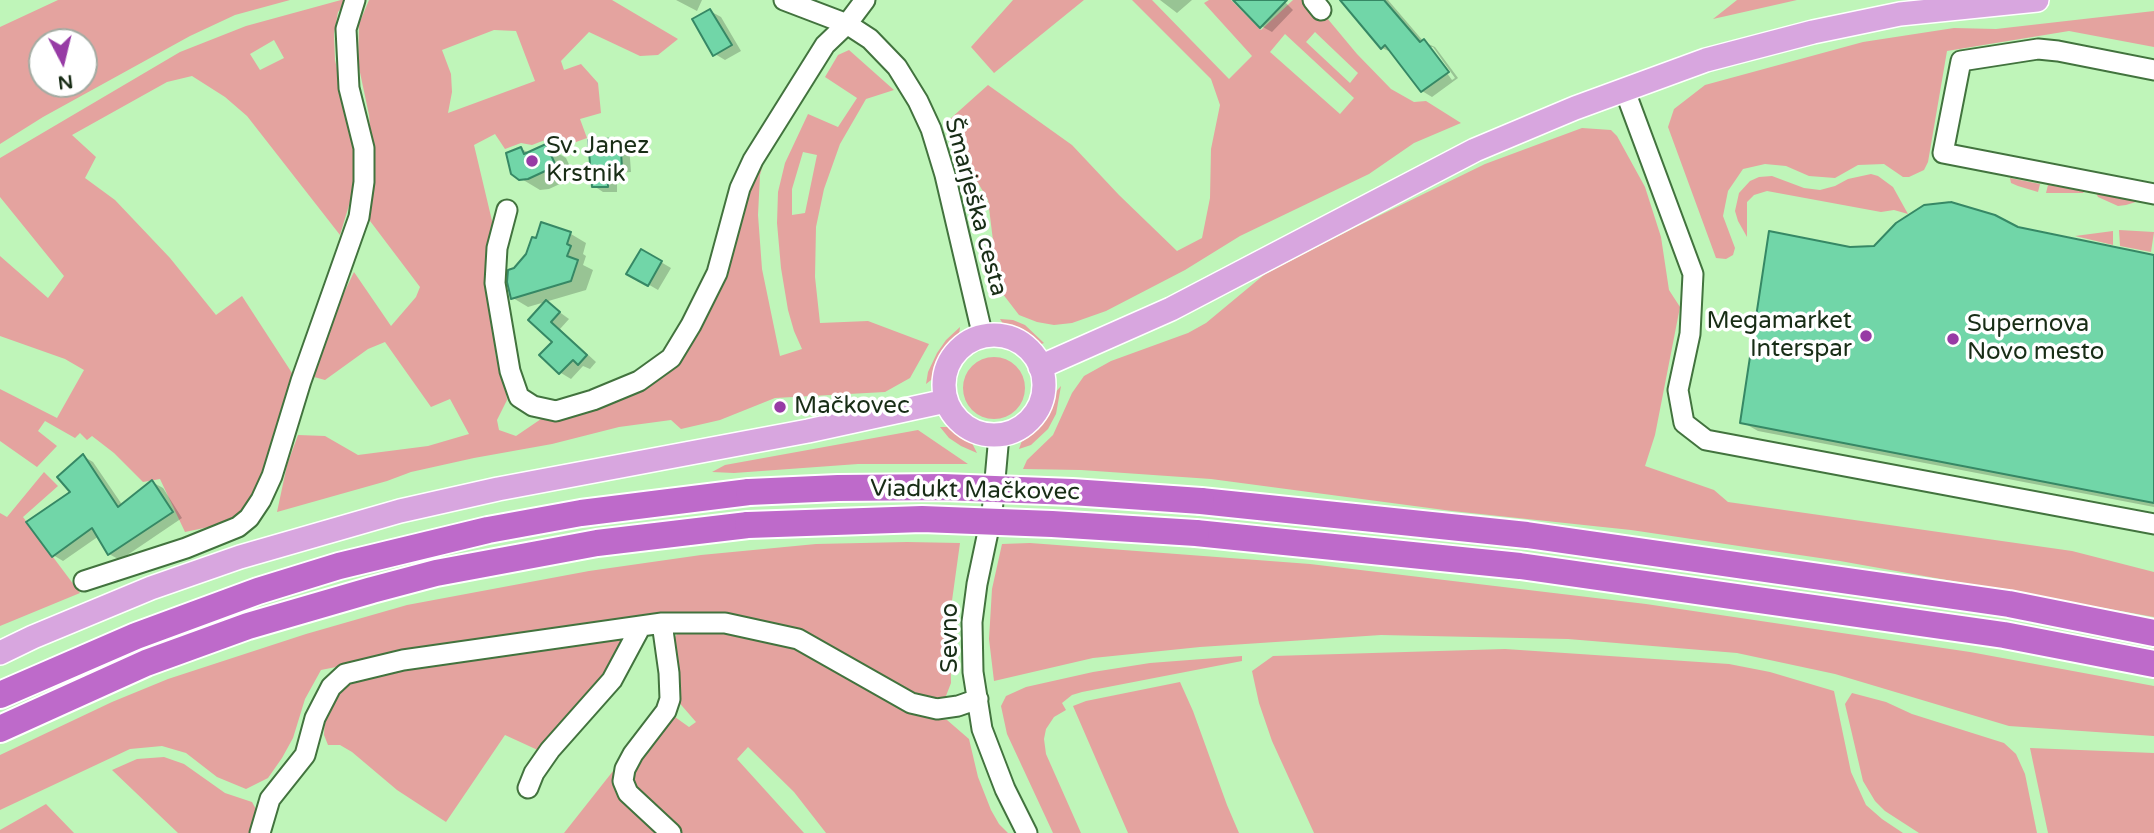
<!DOCTYPE html>
<meta charset="utf-8">
<style>
body{margin:0}
#map{position:relative;width:2154px;height:833px;overflow:hidden;background:#bff5b9;font-family:"Varela Round",sans-serif}
canvas{display:block}
.north{position:absolute;left:28px;top:28px;width:70px;height:70px;box-sizing:border-box;background:#fff;border:2px solid #a3aba2;border-radius:50%;rotate:173deg;font-size:19px;font-weight:700;line-height:28px;text-align:center;color:#182d16}
.north::after{content:'';display:block;margin:auto;width:24px;height:32px;background:#973ba5;clip-path:polygon(50% 0,100% 100%,50% 72%,0 100%)}
</style>
<div id="map">
<canvas width="2154" height="833"></canvas>
<div class="north">N</div>
</div>
<script>
const ctx = document.querySelector('canvas').getContext('2d');
ctx.lineJoin = 'round';
function fill(path, color) { ctx.fillStyle = color; ctx.fill(path, 'evenodd'); }
const shape = rows => new Path2D(rows.map(r => 'M' + r).join(''));
function strokePath(path, color, width, dash) { ctx.strokeStyle = color; ctx.lineWidth = width; ctx.lineCap = dash ? 'butt' : 'round'; ctx.setLineDash(dash || []); ctx.stroke(path); }
function drawText(font, color, halo, rows, align = 'center') {
  ctx.font = font + ' "Varela Round",sans-serif'; ctx.lineWidth = 7; ctx.setLineDash([]); ctx.textBaseline = 'middle'; ctx.strokeStyle = halo; ctx.fillStyle = color; for (const [text, x, y, turn = 0] of rows) {
    ctx.save(); ctx.translate(x, y); ctx.rotate((+turn || 0) * Math.PI / 180); ctx.textAlign = isNaN(turn) ? turn : align; if (halo) ctx.strokeText(text, 0, 0); ctx.fillText(text, 0, 0); ctx.restore();
  }
}
fill(shape([
 [58,0,290,0,235,15,190,36,43,117,0,144,0,27],
 [84,42,84,84,42,84,42,42],
 [341,0,348,0,338,12,334,34,335,60,354,145,355,168,353,192,340,235,247,116,225,97,192,76,167,82,72,135,96,157,85,178,115,200,170,258,216,315,242,296,292,373,270,453,259,483,249,503,238,514,223,524,185,532,160,479,143,482,114,453,92,436,87,440,80,433,75,438,45,421,38,431,57,446,37,467,0,441,0,389,57,418,84,370,65,359,0,336,0,256,48,298,64,276,0,197,0,158,180,52,246,26],
 [274,40,284,58,260,70,250,54],
 [369,0,612,0,678,39,658,55,640,56,589,32,561,61,564,70,581,64,598,83,601,113,580,119,587,138,565,146,558,135,532,145,521,143,505,149,495,134,474,145,493,225,488,280,496,358,504,374,507,400,497,420,499,430,516,436,541,419,601,404,673,363,748,177,770,141,760,175,758,215,762,269,780,356,802,349,794,331,788,310,781,268,777,223,778,192,785,163,808,114,838,127,857,98,825,77,838,55,849,50,894,90,866,99,840,144,824,189,816,227,815,277,820,323,868,321,929,344,910,378,885,392,775,398,720,420,681,429,671,420,619,427,552,444,474,458,411,472,387,481,277,512,287,465,298,435,325,436,358,455,428,446,469,434,450,399,431,407,385,342,368,349,325,380,314,377,317,361,330,322,354,272,391,326,416,297,420,287,367,217,374,172,369,115,358,63,359,24],
 [494,30,516,31,535,81,448,113,452,92,451,74,442,50],
 [803,152,817,155,805,213,792,215,792,189],
 [1013,0,1084,0,994,73,971,47],
 [1132,0,1152,0,1229,79,1252,56,1204,3,1209,0,1231,0,1261,30,1293,0,1312,0,1357,54,1391,89,1414,102,1426,101,1461,123,1414,143,1369,174,1240,236,1185,270,1106,311,1072,323,1054,325,1037,322,1019,315,999,289,988,200,964,159,950,119,988,85,1072,145,1119,195,1177,251,1202,238,1210,198,1211,149,1220,105,1211,79],
 [1315,32,1358,73,1350,83,1306,42],
 [1285,34,1354,98,1340,114,1270,52],
 [1737,0,1797,0,1713,19],
 [2154,11,2154,47,2069,31,1947,51,1928,162,1924,170,1909,177,1903,177,1884,164,1858,165,1835,178,1809,176,1786,166,1765,164,1743,169,1728,191,1723,216,1735,248,1733,255,1726,259,1716,258,1668,127,1674,109,1705,85,1863,42,1954,28,1996,29],
 [1582,128,1611,130,1617,136,1645,187,1661,237,1669,290,1680,307,1655,435,1645,466,1714,490,1728,502,2072,551,2154,572,2154,617,1840,561,1631,530,1452,511,1211,479,1081,470,1023,469,1027,460,1053,435,1072,393,1084,376,1111,361,1188,333,1206,323,1265,274,1356,227,1485,164],
 [1871,174,1878,176,1893,187,1908,214,1894,210,1881,212,1767,191,1754,195,1747,202,1747,237,1738,221,1735,211,1739,193,1750,181,1759,177,1772,176,1804,188,1820,190,1835,186,1848,179],
 [2010,178,2040,184,2038,192,2018,186,2011,183],
 [2048,185,2085,191,2083,193,2046,193],
 [2096,193,2139,201,2126,205,2118,206,2098,197],
 [2119,230,2154,232,2151,252,2120,246],
 [2113,231,2113,245,2075,236],
 [1000,319,1013,320,1025,325,1044,343,1036,346,1008,332],
 [960,327,958,343,947,354,940,373,926,384,928,372,937,353,946,340],
 '963 388a31 31 0 1 1 62 0a31 31 0 1 1-62 0Z',
 [1061,386,1056,414,1048,429,1031,445,1019,449,1024,435,1036,424,1053,395],
 [940,427,949,427,963,433,970,439,977,453,961,446,949,438],
 [918,430,968,464,858,464,734,473,712,472,725,465],
 [44,472,58,486,23,517,80,593,0,626,0,513,7,517],
 [907,542,960,543,950,615,951,683,944,701,920,699,789,627,747,617,675,613,461,642,321,670,305,699,293,738,282,758,268,778,246,789,217,777,186,753,162,746,130,749,0,810,0,755,112,702,168,679,306,634,407,605,589,571,701,555,816,544],
 [1030,543,1310,564,1646,604,1970,652,2154,686,2154,736,2009,726,1835,674,1737,653,1568,639,1381,635,1200,647,1093,658,994,681,989,639,992,589,1002,544],
 [715,631,796,647,922,716,947,720,969,739,978,777,991,810,999,824,1008,833,826,833,794,792,748,747,737,759,804,833,678,833,632,789,630,769,668,712,689,727,696,722,676,699,671,644,678,632],
 [627,638,605,679,542,752,505,735,446,822,397,790,352,752,340,745,328,745,324,735,325,712,346,683,421,665],
 [1505,649,1729,664,1770,672,1834,691,1851,772,1866,805,1882,819,1903,833,1314,833,1272,741,1259,703,1252,671,1273,656],
 [1242,656,1242,661,1082,692,1072,695,1062,703,1066,710,1054,717,1046,729,1044,739,1046,754,1081,833,1053,833,1007,734,1001,706,1006,696,1026,687,1093,672,1150,663],
 [1180,682,1193,711,1227,805,1239,833,1128,833,1073,706,1086,701],
 [1852,693,1886,702,1912,714,2004,743,2016,754,2025,774,2037,833,1919,833,1885,811,1875,801,1863,781,1845,704],
 [2030,748,2154,753,2154,833,2048,833],
 [164,757,184,764,225,793,252,802,257,811,254,833,178,833,112,770,137,759],
 [617,766,664,833,564,833],
 [46,804,74,833,0,833,0,830]
]), '#e4a39f');
fill(shape([
 [676,0,702,0,697,11],
 [1160,0,1192,0,1177,13],
 [1235,0,1283,0,1293,10,1272,32,1261,26],
 [1355,0,1388,0,1424,42,1435,47,1458,78,1432,97,1422,91,1393,53,1382,48,1348,6],
 [1428,47,1433,47,1455,78,1452,80],
 [710,11,721,17,741,51,725,60,715,54],
 [619,139,629,145,631,172,617,173,617,192,603,192,594,186],
 [546,146,566,158,575,177,549,189,540,190,520,178,521,149,530,153],
 [542,225,571,234,586,243,583,254,586,256,583,265,593,270,586,290,528,307,513,298,515,270,537,241],
 [2018,229,2154,257,2154,507,1758,431,1742,422,1850,248,1875,248],
 [642,251,671,268,658,290,629,273],
 [547,303,569,319,560,329,596,362,590,369,583,366,571,379,561,373,542,355,555,341],
 [83,456,93,462,123,506,152,482,163,488,182,518,120,560,109,554,99,536,63,561,53,555]
]), '#0003');
const building = shape([
 [1233,0,1287,0,1260,28,1233,0],
 [1340,0,1384,0,1420,42,1424,39,1449,72,1421,92,1385,45,1381,49,1340,0],
 [710,9,732,45,713,56,692,19,710,9],
 [620,138,622,167,608,168,608,187,592,187,588,140,620,138],
 [546,144,556,166,528,179,519,180,511,174,506,153,521,147,524,154,546,144],
 [1951,202,1995,215,2018,227,2154,255,2154,503,1740,423,1769,231,1850,247,1874,246,1896,223,1924,205,1951,202],
 [541,222,571,232,567,244,571,246,567,256,578,260,571,281,511,299,507,282,508,270,514,268,526,254,532,237,536,238,541,222],
 [641,249,662,261,648,286,626,274,641,249],
 [546,300,560,312,551,322,587,355,578,365,573,360,559,374,539,355,552,342,528,320,546,300],
 [83,454,118,507,152,480,173,512,108,555,92,528,52,557,26,522,70,492,57,477,83,454]
]);
fill(building, '#71d6a8');
strokePath(building, '#368865', 2);
const minor = shape([
 [784,0,847,24,870,39,897,67,918,101,931,129,945,175,983,337],
 [1313,0,1321,10],
 [2154,70,2058,51,2038,49,1961,61,1943,153,2154,194],
 [1625,91,1693,274,1690,334,1678,390,1684,423,1706,440,2154,524],
 [507,210,497,248,495,283,510,371,519,397,533,406,556,411,593,400,639,381,671,358,691,325,717,273,740,188,753,160,825,45,847,24,865,0],
 [999,435,992,513,977,584,972,622,973,672,982,729,1005,789,1027,833],
 [84,581,186,548,238,527,249,518,261,500,272,476,301,381,359,217,364,182,364,148,349,88,346,29,355,0],
 [662,623,669,673,670,699,666,711,633,754,625,769,623,781,628,793,671,833],
 [528,788,534,773,550,750,612,680,641,626],
 [260,833,270,799,305,755,315,718,331,687,345,674,403,660,662,623,725,623,798,639,911,703,937,709,958,706,978,699]
]);
const major = shape([
 '944 385a50 50 0 1 1 100 0a50 50 0 1 1-100 0Z',
 [1040,367,1171,309,1475,150,1575,108,1706,60,1813,32,1900,14,2037,0],
 [0,653,33,637,151,588,240,557,400,511,498,489,808,431,946,401]
]);
const highway = shape([
 [1201,501,1527,535,2009,604,2154,633],
 [1196,533,1520,566,2004,635,2154,664],
 [0,695,136,636,258,591,339,566,488,530,581,513,749,492],
 [0,729,146,663,248,626,372,590,436,573,597,543,748,525]
]);
strokePath(minor, '#42733e', 23);
strokePath(major, '#fff', 26);
strokePath(highway, '#fff', 30);
strokePath(minor, '#fff', 19);
strokePath(major, '#d8a6df', 23);
strokePath(highway, '#be6aca', 26);
const highwayBridge = shape([
 [749,492,838,488,943,487,1072,492,1201,501],
 [748,525,922,519,1052,524,1196,533]
]);
strokePath(highwayBridge, '#fff', 30, []);
strokePath(highwayBridge, '#be6aca', 26);
for (const [x, y, r, color] of [
 [532,161,7,"#973ba5"],
 [1866,336,7,"#973ba5"],
 [1953,339,7,"#973ba5"],
 [780,407,7,"#973ba5"]
]) { const dot = new Path2D(); dot.arc(x, y, r, 0, 2 * Math.PI); ctx.fillStyle = color; ctx.fill(dot); strokePath(dot, '#fff', 2.5); }
drawText('24px', '#182d16', '#fff', [
 ["Sv. Janez",546,147],
 ["Krstnik",546,175],
 ["Megamarket",1852,322,"right"],
 ["Interspar",1852,350,"right"],
 ["Supernova",1967,325],
 ["Novo mesto",1967,353],
 ["Mačkovec",794,407]
], 'left');
drawText('24px', '#182d16', '#fff', [
 ["Šmarješka cesta",975,207,75],
 ["Viadukt Mačkovec",975,491,1],
 ["Sevno",951,638,-90]
]);
</script>
